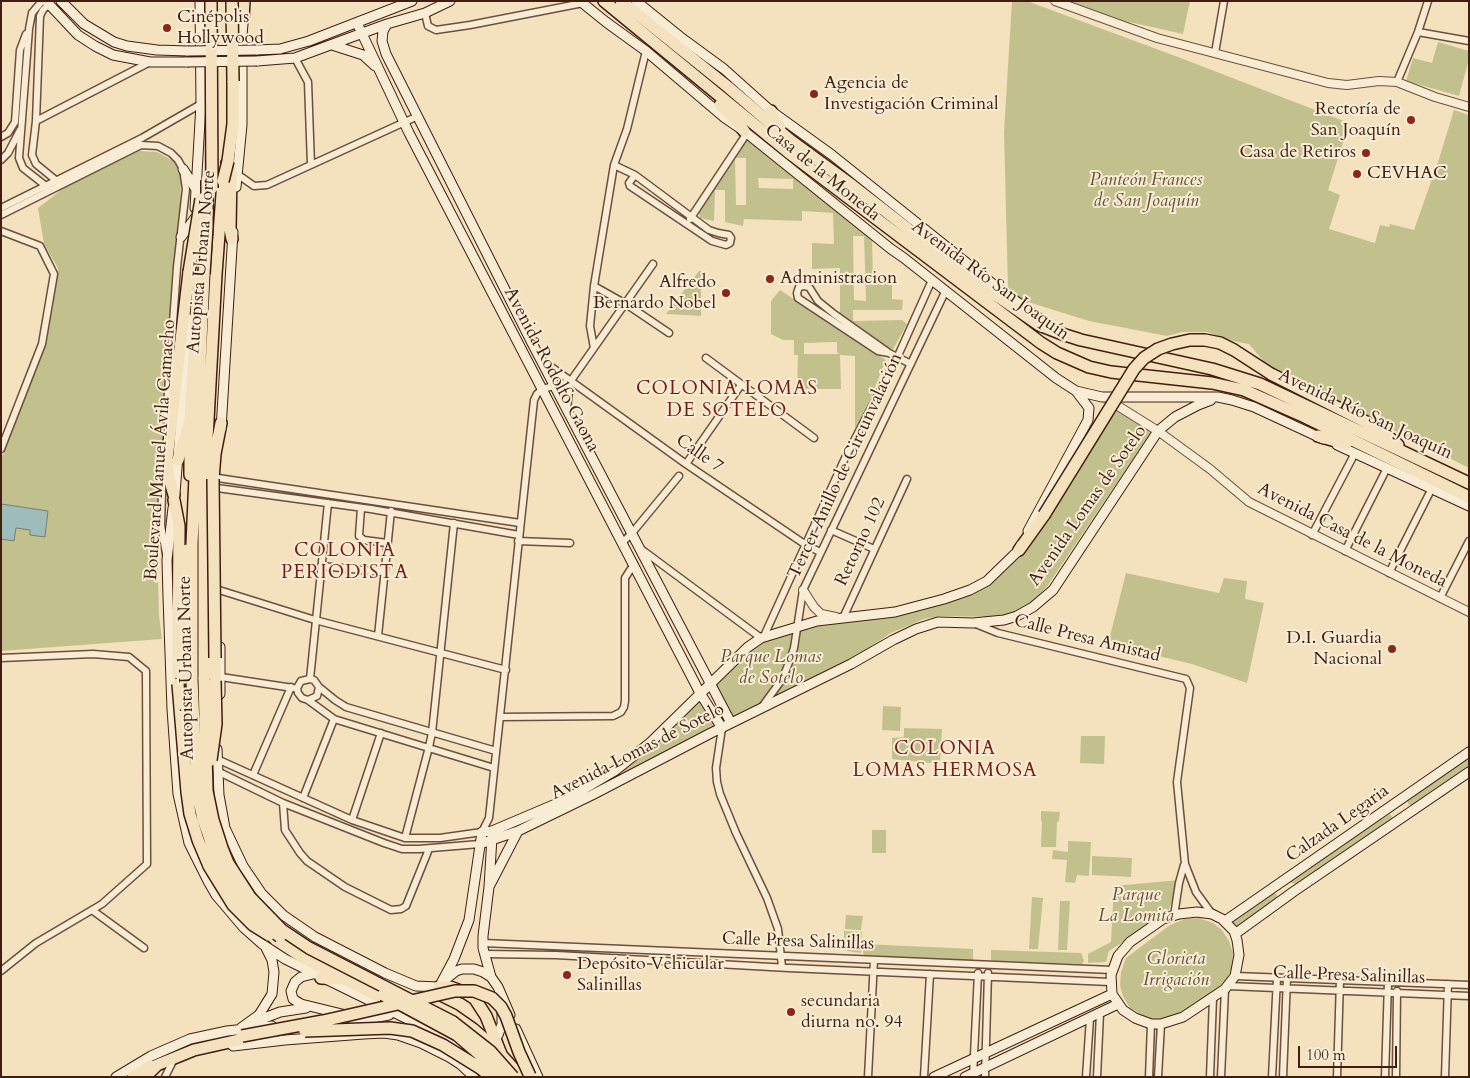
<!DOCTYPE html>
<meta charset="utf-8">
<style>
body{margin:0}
#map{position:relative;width:1470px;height:1078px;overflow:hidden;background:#f4e2bf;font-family:Cardo,serif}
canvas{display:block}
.frame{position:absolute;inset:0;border:2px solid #421e11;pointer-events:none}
.scale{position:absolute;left:1298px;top:1046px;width:99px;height:22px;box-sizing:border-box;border:2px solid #421e11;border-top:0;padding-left:6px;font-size:15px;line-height:18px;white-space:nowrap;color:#421e11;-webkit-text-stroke:4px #f8ecd5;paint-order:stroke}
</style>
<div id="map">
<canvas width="1470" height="1078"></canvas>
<div class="frame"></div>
<div class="scale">100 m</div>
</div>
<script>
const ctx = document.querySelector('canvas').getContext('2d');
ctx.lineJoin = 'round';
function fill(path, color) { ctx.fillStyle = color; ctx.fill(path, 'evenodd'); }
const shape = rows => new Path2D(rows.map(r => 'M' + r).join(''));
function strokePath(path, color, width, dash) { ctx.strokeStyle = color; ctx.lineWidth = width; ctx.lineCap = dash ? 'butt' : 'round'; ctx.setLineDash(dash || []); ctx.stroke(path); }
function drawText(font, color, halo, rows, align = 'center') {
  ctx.font = font + ' Cardo,serif'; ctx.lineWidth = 4; ctx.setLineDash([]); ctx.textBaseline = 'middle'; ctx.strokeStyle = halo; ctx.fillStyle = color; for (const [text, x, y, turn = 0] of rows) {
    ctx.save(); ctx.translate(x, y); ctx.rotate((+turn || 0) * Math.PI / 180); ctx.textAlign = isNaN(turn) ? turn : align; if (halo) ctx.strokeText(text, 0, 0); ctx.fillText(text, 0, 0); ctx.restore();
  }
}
fill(shape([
 [1012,1,1027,1,1178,57,1349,123,1328,190,1340,195,1329,229,1375,243,1380,225,1389,227,1390,224,1414,230,1439,159,1454,110,1469,115,1469,468,1294,380,1266,364,1249,344,1233,341,1207,332,1182,332,1167,336,1089,321,1025,301,1008,289,1004,132],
 [1069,1,1190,1,1183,34,1120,20],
 [1438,42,1469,51,1469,59,1459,96,1406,81,1413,58,1432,63],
 [749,137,872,236,873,284,892,284,892,299,903,300,902,310,853,310,853,321,902,320,907,324,891,353,840,316,840,268,812,269,812,243,834,244,833,213,802,211,802,221,744,219,743,226,725,222,725,190,715,190,714,221,700,218,698,209],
 [735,158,746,158,746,205,736,205],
 [758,178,793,179,793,189,759,188],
 [853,236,864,236,866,301,854,300],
 [139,151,157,152,175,162,181,178,180,226,158,487,157,539,159,615,162,639,1,651,1,456,3,455,14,422,45,344,58,268,44,244,38,208,65,187],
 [699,271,701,271,701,316,666,314],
 [780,290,886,360,855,436,855,356,840,355,841,389,797,389,798,355,794,355,794,340,783,340,771,334,771,301],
 [837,342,837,352,839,354,804,354,804,343],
 [1116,409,1151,432,1048,585,1034,601,1019,612,998,617,940,616,924,619,891,633,859,654,731,721,712,686,755,645,794,630,837,623,985,586,1038,531,1068,489],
 [1126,573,1219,593,1224,578,1247,581,1245,599,1264,603,1247,683,1192,664,1108,644],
 [698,700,717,727,514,831,511,829,572,798,624,767],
 [883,706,901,707,900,731,882,730],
 [904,728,942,729,940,764,892,759,892,738,904,737],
 [1081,736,1105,736,1104,764,1080,763],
 [1469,756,1469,770,1412,806,1408,804,1407,797],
 [1041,811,1060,812,1059,821,1057,822,1056,847,1041,847,1042,821,1041,821],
 [1390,814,1393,818,1298,885,1286,881],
 [872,830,886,830,886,853,872,853],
 [1068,841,1091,842,1089,876,1077,875,1075,883,1065,882,1067,860,1052,859,1053,850,1068,852],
 [1092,856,1132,858,1131,877,1092,875],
 [1180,880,1168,912,1109,951,1106,962,1088,963,1088,954,1111,942,1114,886],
 [1272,891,1277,895,1277,899,1237,929,1231,919],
 [1032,897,1043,898,1038,949,1029,949],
 [1060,901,1070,901,1067,950,1058,950],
 [846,915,863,916,861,930,845,929],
 [1199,918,1213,923,1222,930,1229,941,1233,953,1232,968,1226,981,1198,1004,1177,1016,1166,1019,1152,1019,1142,1015,1130,1008,1123,996,1120,986,1121,972,1126,958,1170,925,1185,919],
 [844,931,862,932,861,953,847,951,848,939,844,938],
 [864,944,973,949,973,961,865,955,863,953],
 [991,950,1081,953,1084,961,1082,964,993,961,991,960]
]), '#c2c18d');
const water = shape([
 [1,504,48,511,45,537,30,535,30,530,16,528,14,541,1,539,1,504]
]);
fill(water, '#9ebcba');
strokePath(water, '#797d76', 1);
const minor = shape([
 [42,1,32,13,29,29,19,158,23,168,46,186,47,189],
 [50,3,43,10,40,16,36,121,32,155,36,164,58,182],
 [425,13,428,26,436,30,470,25,583,3],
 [1418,32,1469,41],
 [1215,53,1224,1],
 [295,58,308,82,311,165],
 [1397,82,1418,32,1428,1],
 [36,121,150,62],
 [1,137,8,133,15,122,20,50,26,34],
 [1,160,8,153,20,130],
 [614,165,635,175,709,230,718,233,729,235,731,238,730,243,726,245,712,241,630,186,629,183,635,175],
 [237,174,254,186,267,185,418,116],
 [1,208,142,138,201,104],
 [1,215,141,145,158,146,171,153,178,160,183,169,186,189,177,267,166,420],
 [690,219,747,133],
 [1,231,40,246,54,274,42,344,1,449],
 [594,286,626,304,669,333],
 [594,348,590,326,594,286,614,165,627,129,646,51],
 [889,353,878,351,798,298,797,293,799,287,804,286,809,287,818,301,834,314,889,353,911,364],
 [706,358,814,438],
 [543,361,686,464,806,545,820,552],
 [567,409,570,382],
 [163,464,161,525,166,554],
 [686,464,741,385],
 [218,478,520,523],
 [217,488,371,509,519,535],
 [361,508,359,536,364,540,387,543],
 [831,530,874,549],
 [1312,535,1355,453],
 [518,541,570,543],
 [623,542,632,533,679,476],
 [641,549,761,638],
 [1345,551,1387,468],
 [321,566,383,572],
 [1389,573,1432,488],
 [219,590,315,620,506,670],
 [1440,598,1469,541],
 [843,618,907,479],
 [976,624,998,633,1186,679,1190,688,1177,782,1185,864,1196,892,1212,914],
 [378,636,391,511],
 [764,636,845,458,897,358,932,280],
 [1,658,93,654,129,657,146,671,147,864,102,904,36,943,1,971],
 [221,677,293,688],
 [310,679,328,503],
 [308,700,317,696,319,687],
 [762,707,783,678,791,657,794,648,803,590,946,290],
 [500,717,613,716,621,712,624,707,625,701,625,578,634,564],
 [722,728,716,768,717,782,720,794,736,833,767,898,778,929,782,967],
 [217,759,352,820,405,838,440,838,482,832,489,818,534,400,537,394,542,389,570,382,653,264],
 [494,768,334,719,308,700,302,698,298,693,297,688,301,681,310,679,314,680,319,687,335,700,346,707,496,751],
 [217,771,283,803,384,843,402,849,419,849,480,844],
 [253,775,291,687],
 [303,798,334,719],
 [283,803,285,830,300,853,307,861,345,887,391,910,401,909,406,906,429,849],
 [352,820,381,733],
 [405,838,429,747,432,733,454,523],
 [92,910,144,948],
 [1174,916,1179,883,1184,865],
 [483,943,1112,970],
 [484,954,556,955,789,968,1110,982],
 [1235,976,1469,985],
 [1228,986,1469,996],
 [973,1076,978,973],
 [165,1077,172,1063],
 [868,1077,874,960],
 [924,1077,930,974],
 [985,1077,988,973],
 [1086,1077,1090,1018],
 [1097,1077,1100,1013],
 [1149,1077,1151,1024],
 [1158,1077,1161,1024],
 [1210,1077,1213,998],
 [1221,1077,1225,989],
 [1272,1077,1277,978],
 [1283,1077,1287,978],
 [1337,1077,1340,980],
 [1385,1077,1388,982],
 [1396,1077,1397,991],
 [1445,1077,1448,984]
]);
const tertiary = shape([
 [1055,1,1157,38,1328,83,1347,85,1379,81,1397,82,1435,97,1469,107],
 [1110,401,1158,431,1210,469,1249,502,1469,612],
 [803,590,814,607,821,614,836,617]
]);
const secondary = shape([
 [46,1,78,35,95,46,113,55,150,62,187,62],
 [61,1,84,24,114,42,127,46,157,50,188,51],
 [580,1,606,22,646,51,725,118,744,131,891,249,904,258,1056,378,1076,391,1102,397,1218,397,1232,400,1254,407,1323,439],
 [636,1,683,39,724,69,771,111,832,155,993,284,1051,327],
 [357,23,409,133,700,693,722,728],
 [387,24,383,31,382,41,386,54,532,343,731,723],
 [332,45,363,55,375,66],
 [256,50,280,49,309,41,412,1],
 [257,61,295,58,387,24,425,13,450,1],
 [183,169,197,191],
 [236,187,242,125,242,35,244,13],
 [195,208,201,104,200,1],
 [181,237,195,218],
 [221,429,233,232],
 [1337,445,1469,506],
 [175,493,189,319],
 [173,508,167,560,168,597,172,709,178,794,189,843,208,881,216,895,244,928,262,944,285,959,436,1033,459,1048,469,1057],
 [1028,531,1088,420,1089,408,1076,391],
 [220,694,220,647],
 [217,749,219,795,225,828,243,866,262,894,283,915,315,937,385,973,416,986,439,987],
 [480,844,518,831,592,795,711,733,851,664,893,640,916,629,938,622,973,623,1004,620,1017,616,1033,607,1053,590,1158,431,1175,417,1198,405,1211,400],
 [490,885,518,831],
 [1197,912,1212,914,1222,919,1234,931,1237,940,1239,955,1235,976,1225,989,1183,1017,1161,1024,1151,1024,1135,1018,1123,1010,1112,994,1111,975,1118,956,1130,942,1163,919,1179,914,1197,912],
 [1225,921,1469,752],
 [1235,934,1293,892,1469,772],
 [313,974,301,977,295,982,291,991,293,999,301,1004,346,1015],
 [491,977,483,948,483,936,489,887,492,837],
 [446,979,456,971,462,969,474,969,483,972,491,977,498,987,510,1015],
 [439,987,454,959,469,920,482,832,492,831,565,800,616,770,651,742,748,647,761,638,817,621,895,612,944,599,970,590,987,581,1019,550,1021,545],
 [254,1022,280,1012,306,1008],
 [338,1022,367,1019,389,1015],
 [241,1028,259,1015,272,994,274,972,272,960,266,948],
 [516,1029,538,1077],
 [498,1035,502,1024,502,1011],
 [233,1046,285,1040,364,1034,384,1033,398,1035,421,1043,449,1057,460,1064,474,1077],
 [116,1077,151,1056,190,1039,227,1031,272,1026],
 [934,1077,1112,994],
 [965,1077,1118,1004]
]);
const trunk = shape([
 [190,475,190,421,199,266],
 [187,550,185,628,188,744],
 [198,820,209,854],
 [268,932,276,940,302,957,390,1002],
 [425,1001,453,1015,473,1029,494,1047,521,1077]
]);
const motorway = shape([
 [604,1,788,152,1041,343,1057,353,1089,367,1111,372,1212,383,1244,390,1305,417,1469,497],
 [621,1,728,87,790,140,853,186,970,277,1039,325,1062,334,1081,340,1212,369,1260,384,1469,483],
 [243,18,244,1],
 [720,105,735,119,744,131],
 [771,111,776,123,780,127],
 [228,161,233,124,233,81],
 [227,163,231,173,230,229,232,239],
 [1271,374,1378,428,1398,445],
 [1318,436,1346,444],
 [178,460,190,421],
 [213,479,215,454,221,423],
 [174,495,169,478,167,459,189,272],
 [174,500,179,526,178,673],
 [1019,550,1044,515],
 [215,658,215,681],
 [204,679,204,493,216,274,223,181],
 [192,680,192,544,204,274],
 [321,978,345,979],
 [439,987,450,987,466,993,475,999,486,1016,501,1054],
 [146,1076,157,1065,194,1050,252,1037],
 [133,1077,151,1066]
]);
strokePath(minor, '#6e4f3c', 9);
strokePath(tertiary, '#6e4f3c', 10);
strokePath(secondary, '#421e11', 11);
strokePath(trunk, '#421e11', 14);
strokePath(motorway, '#421e11', 14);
strokePath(minor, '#f8ecd5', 6);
strokePath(tertiary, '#f8ecd5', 8);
strokePath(secondary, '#f8ecd5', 9);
strokePath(trunk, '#f4e2bf', 11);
strokePath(motorway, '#f4e2bf', 11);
const secondaryBridge = shape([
 [188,51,256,50],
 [187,62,257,61]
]);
const motorwayBridge = shape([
 [211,1,212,188],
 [232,1,233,81],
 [223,181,228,161],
 [189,272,201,199],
 [204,274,207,227,207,180],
 [213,479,215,658],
 [1044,515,1134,369,1144,358,1158,349,1172,344,1190,340,1205,340,1220,343,1234,350,1271,374],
 [204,679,207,791,213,820,222,848,228,863,250,897,282,930,309,948,453,1022,490,1051,513,1077],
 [192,680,197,791,203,819,214,851,225,875,238,895,252,913,280,937],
 [178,684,187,792,190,814,198,840,209,866,233,905,253,925,269,935],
 [211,760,216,724,215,681],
 [383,995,457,1035,478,1053,500,1077],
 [305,1031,390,1028,412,1031,443,1045,480,1068,491,1077],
 [242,1036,323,1021,455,991,474,991,492,998,501,1007,506,1016,519,1052,530,1076]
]);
strokePath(secondaryBridge, '#421e11', 11, []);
strokePath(motorwayBridge, '#421e11', 14, []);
strokePath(secondaryBridge, '#f8ecd5', 9);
strokePath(motorwayBridge, '#f4e2bf', 11);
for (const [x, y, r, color] of [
 [167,28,5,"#8f2418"],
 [814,94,5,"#8f2418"],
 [1411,120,5,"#8f2418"],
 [1366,153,5,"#8f2418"],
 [1357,174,5,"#8f2418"],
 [770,279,5,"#8f2418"],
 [726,293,5,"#8f2418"],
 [1392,649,5,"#8f2418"],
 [567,975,5,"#8f2418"],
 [791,1012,5,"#8f2418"]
]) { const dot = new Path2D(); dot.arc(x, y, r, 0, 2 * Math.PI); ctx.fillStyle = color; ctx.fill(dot); strokePath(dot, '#f8ecd5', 2); }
drawText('18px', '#421e11', '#f8ecd5', [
 ["Cinépolis",177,18],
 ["Hollywood",177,39],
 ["Agencia de",824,84],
 ["Investigación Criminal",824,105],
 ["Rectoría de",1401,110,"right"],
 ["San Joaquín",1401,131,"right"],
 ["Casa de Retiros",1356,153,"right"],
 ["CEVHAC",1367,174],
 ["Administracion",780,279],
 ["Alfredo",716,283,"right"],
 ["Bernardo Nobel",716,304,"right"],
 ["D.I. Guardia",1382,639,"right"],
 ["Nacional",1382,660,"right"],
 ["Depósito Vehicular",577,965],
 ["Salinillas",577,986],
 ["secundaria",801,1002],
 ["diurna no. 94",801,1023]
], 'left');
drawText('18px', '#421e11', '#f8ecd5', [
 ["Casa de la Moneda",822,173,39],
 ["Autopista Urbana Norte",202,262,-85],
 ["Avenida Río San Joaquín",990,281,36],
 ["Avenida Rodolfo Gaona",551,370,62],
 ["Avenida Río San Joaquín",1365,415,25],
 ["Boulevard Manuel Ávila Camacho",161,450,-86],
 ["Calle 7",699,454,35],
 ["Tercer Anillo de Circunvalación",846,466,-65],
 ["Avenida Lomas de Sotelo",1088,506,-55],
 ["Avenida Casa de la Moneda",1352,536,27],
 ["Retorno 102",861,542,-65],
 ["Calle Presa Amistad",1087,639,14],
 ["Autopista Urbana Norte",187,668,-91],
 ["Avenida Lomas de Sotelo",638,752,-27],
 ["Calzada Legaria",1338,824,-35],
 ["Calle Presa Salinillas",798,942,2],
 ["Calle Presa Salinillas",1349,976,2]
]);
drawText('italic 18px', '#684f36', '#f8ecd5', [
 ["Panteón Frances",1146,181],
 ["de San Joaquín",1146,202],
 ["Parque Lomas",771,658],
 ["de Sotelo",771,679],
 ["Parque",1136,896],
 ["La Lomita",1136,917],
 ["Glorieta",1176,960],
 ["Irrigación",1176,981]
]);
ctx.letterSpacing = '1px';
drawText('19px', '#7a1f14', '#f8ecd5', [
 ["COLONIA LOMAS",727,390],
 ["DE SOTELO",727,412],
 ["COLONIA",345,552],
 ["PERIODISTA",345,574],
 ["COLONIA",945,750],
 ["LOMAS HERMOSA",945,772]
]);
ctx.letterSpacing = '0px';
</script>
